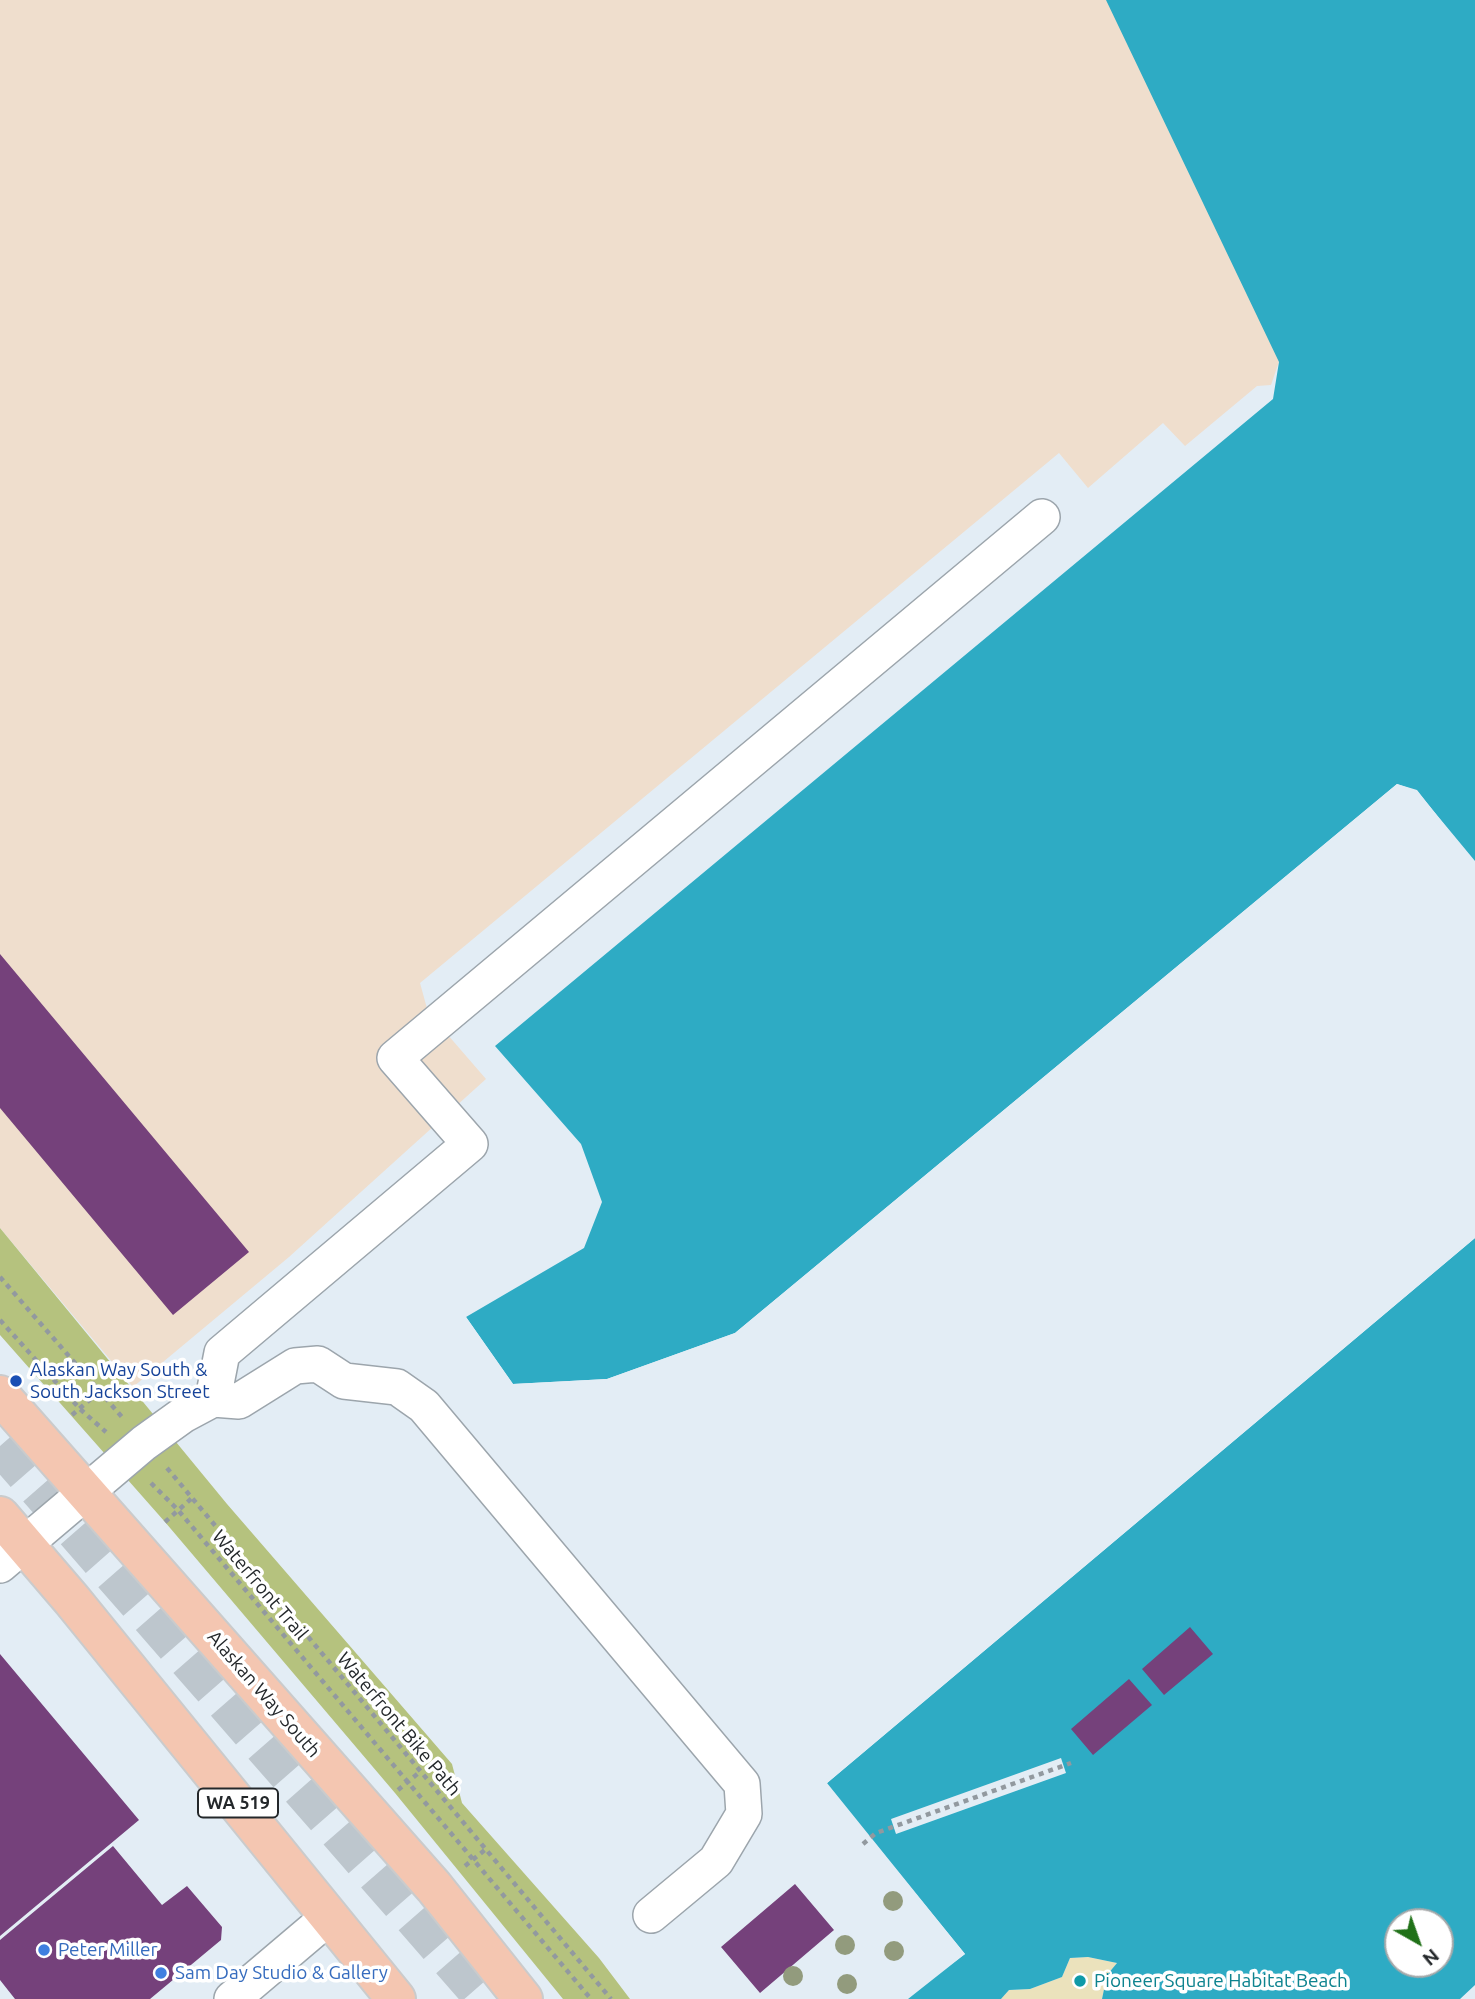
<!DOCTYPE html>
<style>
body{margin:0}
#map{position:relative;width:1475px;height:1999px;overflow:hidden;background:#e3edf5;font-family:Ubuntu,sans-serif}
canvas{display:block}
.north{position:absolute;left:1384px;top:1908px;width:70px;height:70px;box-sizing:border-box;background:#fff;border:2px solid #a7a9aa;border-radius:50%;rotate:140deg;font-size:19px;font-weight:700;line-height:28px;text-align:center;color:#24282b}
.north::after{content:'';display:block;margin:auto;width:24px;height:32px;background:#207118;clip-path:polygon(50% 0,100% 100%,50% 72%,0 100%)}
</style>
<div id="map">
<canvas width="1475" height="1999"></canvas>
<div class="north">N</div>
</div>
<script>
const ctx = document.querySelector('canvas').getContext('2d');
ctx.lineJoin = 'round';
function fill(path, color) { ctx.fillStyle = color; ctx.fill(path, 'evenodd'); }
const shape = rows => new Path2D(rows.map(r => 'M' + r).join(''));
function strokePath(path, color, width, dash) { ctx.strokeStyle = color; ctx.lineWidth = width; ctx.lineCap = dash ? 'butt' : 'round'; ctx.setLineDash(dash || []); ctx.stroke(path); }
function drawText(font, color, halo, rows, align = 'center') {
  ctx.font = font + ' Ubuntu,sans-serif'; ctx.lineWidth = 7; ctx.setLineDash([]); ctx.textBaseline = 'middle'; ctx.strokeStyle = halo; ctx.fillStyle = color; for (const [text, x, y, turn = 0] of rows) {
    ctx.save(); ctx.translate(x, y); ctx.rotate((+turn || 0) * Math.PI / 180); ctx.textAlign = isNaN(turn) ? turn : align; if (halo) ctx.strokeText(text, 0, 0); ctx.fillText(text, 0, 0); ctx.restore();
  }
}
fill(shape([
 [0,0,1112,0,1282,353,1271,385,1257,386,1185,446,1163,423,1088,488,1059,453,420,983,428,1012,486,1079,289,1257,133,1387,0,1228]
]), '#efdecd');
fill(shape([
 [0,1228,227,1504,452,1764,462,1803,599,1958,630,1999,563,1999,395,1793,165,1522,0,1335]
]), '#b5c27e');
fill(shape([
 [1088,1957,1117,1963,1107,1975,1102,1999,1001,1999,1009,1990,1030,1989,1062,1977,1070,1958]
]), '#ebe2bc');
fill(shape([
 [1106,0,1475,0,1475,861,1417,791,1397,784,735,1333,607,1379,513,1384,466,1317,584,1248,602,1202,581,1144,495,1046,1273,399,1279,362],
 [1475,1238,1475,1985,1460,1999,1102,1999,1107,1975,1117,1963,1088,1957,1070,1958,1062,1977,1030,1989,1009,1990,1001,1999,908,1999,965,1954,826,1784],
 [1398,1922,1440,1922,1440,1964,1398,1964]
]), '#2eabc4');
fill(shape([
 [1397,784,1417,790,1475,864,1415,794,1398,788,737,1336,608,1383,513,1387,463,1319,466,1317,513,1384,607,1379,735,1333],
 [1475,1235,1475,1238,827,1783,965,1954,904,1999,960,1953,824,1786,824,1781],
 [1061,1758,1066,1773,896,1834,891,1819]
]), '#e3edf5');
fill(shape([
 [0,954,249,1252,173,1315,0,1108],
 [1190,1627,1213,1654,1164,1695,1142,1669],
 [0,1654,139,1820,0,1936],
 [1129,1679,1152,1705,1093,1755,1071,1729],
 [113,1846,162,1905,187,1886,222,1927,221,1940,150,1999,15,1999,0,1980,0,1940],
 [795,1884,834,1930,760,1993,721,1947]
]), '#75417b');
strokePath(shape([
 [0,1446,484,1999]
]), '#bdc6cd', 38, [38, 19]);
const minor = shape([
 [213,1399,222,1353,470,1144,395,1058,1042,517],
 [0,1565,144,1443,183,1415,213,1399,239,1401,295,1366,318,1364,344,1381,397,1387,424,1406,742,1784,744,1814,716,1861,651,1915],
 [232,1999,330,1916]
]);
const highway = shape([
 [0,1395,434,1887,523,1999],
 [0,1516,72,1600,396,1999]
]);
strokePath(minor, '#9ca5ac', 38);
strokePath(highway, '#cacbcc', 42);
strokePath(shape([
 [0,1277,122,1417],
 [0,1320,80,1409,106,1432],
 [72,1415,100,1391],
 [167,1468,611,1999],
 [151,1483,178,1510,591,1999],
 [165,1522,192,1498],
 [398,1790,421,1771],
 [863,1844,876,1833,1071,1763],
 [465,1866,486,1849]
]), '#92999f', 4.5, [5, 5]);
strokePath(minor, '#fff', 35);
strokePath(highway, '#f4c6b1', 38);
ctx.fillStyle = '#929b7d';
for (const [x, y] of [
 [893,1901],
 [845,1945],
 [894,1951],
 [793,1976],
 [847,1984]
]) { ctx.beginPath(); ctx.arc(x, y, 10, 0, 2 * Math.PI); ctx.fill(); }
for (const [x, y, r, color] of [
 [16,1381,7,"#1a4fb4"],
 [44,1950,7,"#3f7fe0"],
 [161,1973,7,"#3f7fe0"],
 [1080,1981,7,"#0f9aa8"]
]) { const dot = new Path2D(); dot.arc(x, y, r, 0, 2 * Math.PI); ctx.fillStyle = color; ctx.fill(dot); strokePath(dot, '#fff', 2.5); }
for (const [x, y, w] of [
 [238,1803,80]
]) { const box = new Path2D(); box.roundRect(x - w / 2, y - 14.5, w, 29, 5); ctx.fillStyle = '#fff'; ctx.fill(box); strokePath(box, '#24282b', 2); }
drawText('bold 18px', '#24282b', null, [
 ["WA 519",238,1803]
]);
drawText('19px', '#164399', '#fff', [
 ["Alaskan Way South &",30,1370],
 ["South Jackson Street",30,1392]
], 'left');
drawText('19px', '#24282b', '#fff', [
 ["Waterfront Trail",260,1585,50],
 ["Alaskan Way South",264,1694,49],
 ["Waterfront Bike Path",399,1724,50]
]);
drawText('19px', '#366cbe', '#fff', [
 ["Peter Miller",58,1950],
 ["Sam Day Studio & Gallery",175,1973]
], 'left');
drawText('19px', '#0d838f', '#fff', [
 ["Pioneer Square Habitat Beach",1094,1981]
], 'left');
</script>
